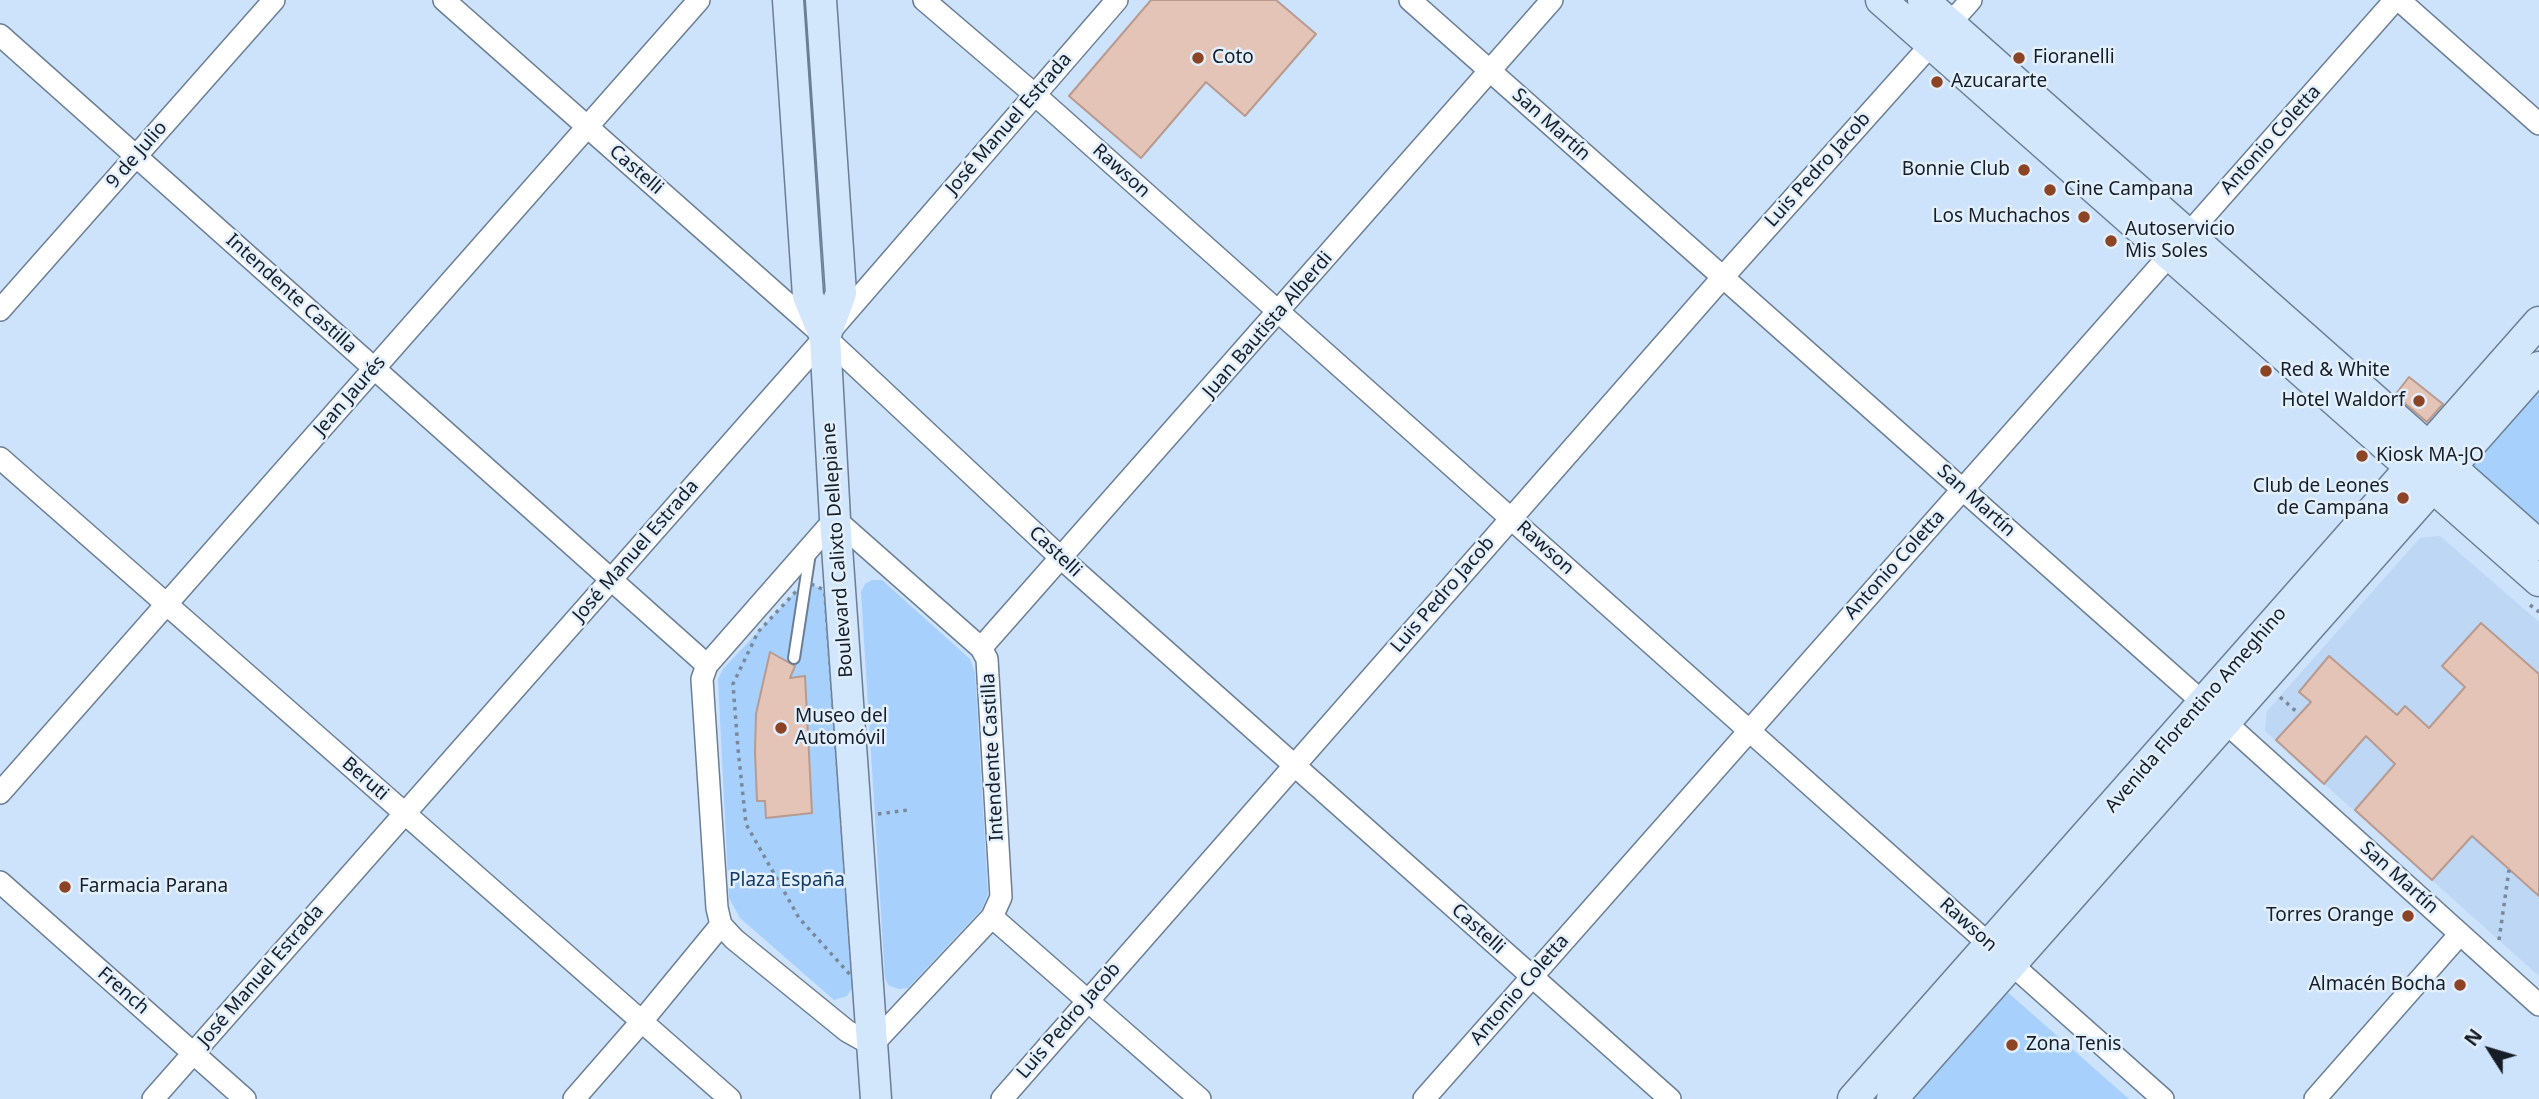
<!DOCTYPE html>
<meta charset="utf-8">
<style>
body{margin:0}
#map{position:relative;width:2539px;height:1099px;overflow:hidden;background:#cde2fb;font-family:"Noto Sans",sans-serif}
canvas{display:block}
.north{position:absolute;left:2455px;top:1015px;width:70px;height:70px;-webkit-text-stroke:5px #e2effd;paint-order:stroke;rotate:307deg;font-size:19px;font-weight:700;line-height:28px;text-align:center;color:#161d26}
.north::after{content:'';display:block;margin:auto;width:24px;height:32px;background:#161d26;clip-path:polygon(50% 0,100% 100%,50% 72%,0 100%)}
</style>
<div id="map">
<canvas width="2539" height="1099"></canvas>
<div class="north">N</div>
</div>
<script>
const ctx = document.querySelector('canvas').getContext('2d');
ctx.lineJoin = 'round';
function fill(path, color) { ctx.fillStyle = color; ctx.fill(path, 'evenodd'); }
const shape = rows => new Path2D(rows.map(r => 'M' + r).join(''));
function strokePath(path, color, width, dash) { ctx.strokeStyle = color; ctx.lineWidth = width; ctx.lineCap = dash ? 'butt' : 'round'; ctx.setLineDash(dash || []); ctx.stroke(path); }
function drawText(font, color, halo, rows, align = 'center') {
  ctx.font = font + ' "Noto Sans",sans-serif'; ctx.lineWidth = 5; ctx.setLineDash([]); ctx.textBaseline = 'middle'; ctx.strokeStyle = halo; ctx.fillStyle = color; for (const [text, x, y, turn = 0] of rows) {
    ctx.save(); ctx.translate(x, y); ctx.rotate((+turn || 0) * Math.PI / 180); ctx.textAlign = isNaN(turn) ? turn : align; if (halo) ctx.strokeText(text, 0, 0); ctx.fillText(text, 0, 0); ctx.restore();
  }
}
fill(shape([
 [2440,536,2539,622,2539,976,2265,731,2267,711,2420,538]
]), '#bdd7f5');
fill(shape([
 [798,0,814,0,830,245,814,246],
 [2539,378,2539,535,2470,467],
 [872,580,882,580,970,659,975,673,988,894,982,909,908,988,899,989,888,985,885,978,861,592,865,584],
 [811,584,822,589,825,595,853,978,852,988,847,996,834,1000,740,918,729,898,718,679,723,669,802,585],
 [2005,990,2129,1099,1910,1099]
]), '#a7d0fd');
const building = shape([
 [1151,0,1276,0,1316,34,1245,116,1206,82,1141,158,1069,96,1151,0],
 [2409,377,2443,404,2427,422,2395,395,2409,377],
 [2481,623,2539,674,2539,896,2472,836,2432,880,2355,810,2395,764,2366,736,2324,784,2276,740,2311,702,2299,692,2329,656,2397,715,2405,706,2429,728,2465,687,2442,666,2481,623],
 [770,652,795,666,790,678,805,676,812,813,766,818,765,801,757,801,755,752,756,714,770,652]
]);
fill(building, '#e4c4b7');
strokePath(building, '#b89a8e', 2);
const lane = shape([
 [794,658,810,553]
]);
const street = shape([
 [444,0,825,337,1061,558,1670,1099],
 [924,0,1034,94,2163,1099],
 [1410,0,2225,722,2539,1005],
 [2399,0,2539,124],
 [0,35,707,665],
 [0,310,274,0],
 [0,458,730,1099],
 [835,519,981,648,987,659,1001,897,992,917,872,1045,847,1031,734,939,721,925,717,908,702,679,707,665,835,519],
 [981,648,1552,0],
 [0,793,699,0],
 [0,882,245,1099],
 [992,917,1200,1099],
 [153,1099,825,337,1117,0],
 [574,1099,642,1021,721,925],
 [1002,1099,1723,277,1971,0],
 [1424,1099,2395,0],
 [2315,1099,2460,934]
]);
const secondary = shape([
 [788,0,808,296,825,337,835,519,876,1099],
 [821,0,841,293,825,337],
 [1881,0,2539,581],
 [1923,0,2539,545],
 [1853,1099,2539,322],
 [1892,1099,2539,367]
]);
strokePath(lane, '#6b7e94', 14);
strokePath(street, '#6b7e94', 24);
strokePath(secondary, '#6b7e94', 33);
strokePath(shape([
 [811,584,822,589,825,595,853,978,799,918,746,824,738,749,733,684,758,632,802,585,811,584],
 [2530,605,2539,612],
 [2280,697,2299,714],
 [878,814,908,810],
 [2499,940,2509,870]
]), '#79889a', 3.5, [3.5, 5]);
strokePath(lane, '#fff', 10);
strokePath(street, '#fff', 21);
strokePath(secondary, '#d2e6fc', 30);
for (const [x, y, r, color] of [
 [1198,58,7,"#8c4425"],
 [2019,58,7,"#8c4425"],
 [1937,82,7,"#8c4425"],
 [2024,170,7,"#8c4425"],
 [2050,190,7,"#8c4425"],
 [2084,217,7,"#8c4425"],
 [2111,241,7,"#8c4425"],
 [2266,371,7,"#8c4425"],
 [2419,401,7,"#8c4425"],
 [2362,456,7,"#8c4425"],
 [2403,498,7,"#8c4425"],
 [781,728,7,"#8c4425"],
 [65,887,7,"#8c4425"],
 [2408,916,7,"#8c4425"],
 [2460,985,7,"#8c4425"],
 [2012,1045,7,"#8c4425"]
]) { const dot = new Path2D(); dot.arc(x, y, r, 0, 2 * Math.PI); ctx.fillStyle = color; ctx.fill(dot); strokePath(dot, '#e2effd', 2.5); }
drawText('19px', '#161d26', '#e2effd', [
 ["Coto",1212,58],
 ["Fioranelli",2033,58],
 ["Azucararte",1951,82],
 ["Bonnie Club",2010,170,"right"],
 ["Cine Campana",2064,190],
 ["Los Muchachos",2070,217,"right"],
 ["Autoservicio",2125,230],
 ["Mis Soles",2125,252],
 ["Red & White",2280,371],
 ["Hotel Waldorf",2405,401,"right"],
 ["Kiosk MA-JO",2376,456],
 ["Club de Leones",2389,487,"right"],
 ["de Campana",2389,509,"right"],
 ["Museo del",795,717],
 ["Automóvil",795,739],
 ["Farmacia Parana",79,887],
 ["Torres Orange",2394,916,"right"],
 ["Almacén Bocha",2446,985,"right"],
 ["Zona Tenis",2026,1045]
], 'left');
drawText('19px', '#161d26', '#e2effd', [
 ["José Manuel Estrada",1009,124,-49],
 ["San Martín",1551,125,42],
 ["Antonio Coletta",2271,140,-48],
 ["9 de Julio",137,155,-49],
 ["Castelli",636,170,41],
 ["Luis Pedro Jacob",1818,170,-48],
 ["Rawson",1121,171,42],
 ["Intendente Castilla",291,294,42],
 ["Juan Bautista Alberdi",1268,325,-49],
 ["Jean Jaurés",350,396,-49],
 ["San Martín",1976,501,42],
 ["Rawson",1545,548,42],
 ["Boulevard Calixto Dellepiane",838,550,-94],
 ["José Manuel Estrada",636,551,-49],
 ["Castelli",1055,552,43],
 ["Antonio Coletta",1895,565,-48],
 ["Luis Pedro Jacob",1443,595,-49],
 ["Avenida Florentino Ameghino",2196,710,-49],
 ["Intendente Castilla",993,757,-93],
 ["Beruti",365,779,41],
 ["San Martín",2399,878,42],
 ["Rawson",1968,925,42],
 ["Castelli",1478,929,42],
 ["José Manuel Estrada",261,976,-49],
 ["Antonio Coletta",1520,990,-49],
 ["French",123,991,41],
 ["Luis Pedro Jacob",1069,1021,-49]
]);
drawText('19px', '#143b63', '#e2effd', [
 ["Plaza España",787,881]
]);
</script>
